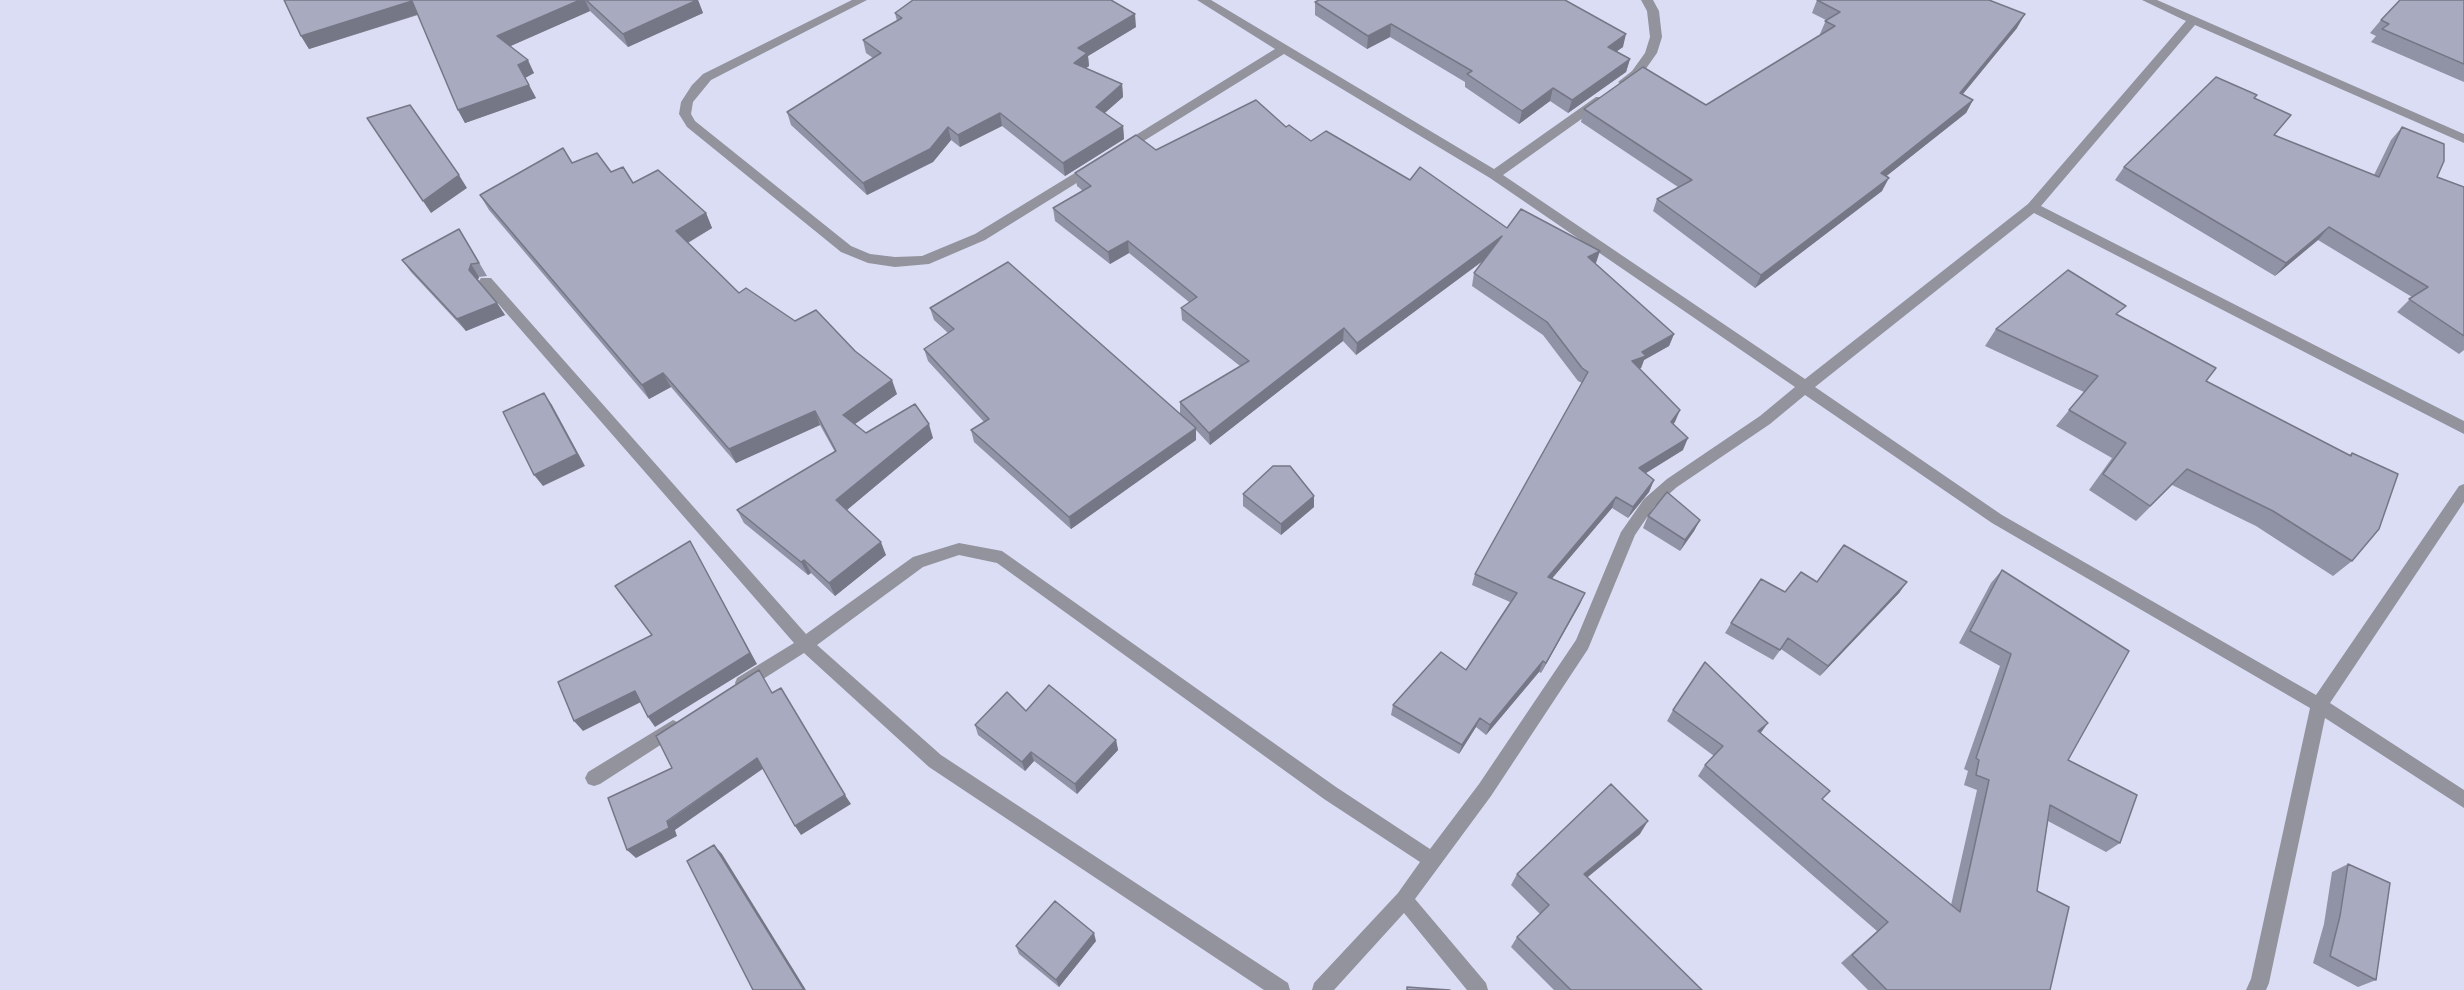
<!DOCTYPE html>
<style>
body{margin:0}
canvas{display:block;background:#dbddf5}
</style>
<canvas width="2464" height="990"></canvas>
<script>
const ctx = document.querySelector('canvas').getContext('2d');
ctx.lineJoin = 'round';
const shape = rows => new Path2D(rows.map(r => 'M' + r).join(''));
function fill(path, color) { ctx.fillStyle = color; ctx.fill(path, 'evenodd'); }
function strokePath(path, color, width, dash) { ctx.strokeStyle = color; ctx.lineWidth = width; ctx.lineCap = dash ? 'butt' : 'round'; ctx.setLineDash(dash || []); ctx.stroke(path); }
fill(shape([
 [852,0,867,0,711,80,693,102,691,114,695,121,851,246,870,254,895,257,922,256,975,234,1088,165,1096,165,1096,171,985,240,929,264,895,267,868,263,841,252,687,127,679,114,681,102,692,85,703,74,852,0],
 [1197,0,1211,0,1494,169,1596,97,1604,97,1604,103,1503,175,1805,379,2028,204,2186,21,2142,0,2157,0,2464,134,2464,143,2195,25,2041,206,2464,421,2464,434,2034,213,1815,387,2002,515,2316,695,2459,486,2464,484,2464,502,2330,703,2464,790,2464,808,2325,718,2269,983,2266,990,2246,990,2251,979,2310,708,1992,523,1805,395,1770,424,1677,487,1654,507,1635,535,1588,649,1491,796,1415,899,1486,983,1488,990,1467,990,1404,913,1334,990,1312,990,1314,983,1398,893,1420,862,1324,799,997,563,959,555,923,567,817,645,941,755,1288,983,1290,990,1264,990,929,767,804,653,749,688,743,690,737,688,735,683,737,678,794,643,481,284,479,281,481,278,491,278,806,634,913,557,959,543,1002,551,1336,787,1430,849,1479,784,1576,640,1621,532,1644,499,1667,479,1760,416,1795,387,1490,178,1284,54,1126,152,1118,152,1118,146,1275,49,1197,0],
 [1641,0,1653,0,1659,11,1662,37,1657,53,1640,77,1624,86,1618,82,1632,71,1645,53,1650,37,1647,11,1641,0],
 [673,720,679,723,681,728,679,733,600,784,594,786,588,784,585,778,588,772,673,720]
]), '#92939d');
fill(shape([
 [284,0,698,0,703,13,628,47,590,11,510,46,534,73,525,78,536,98,465,123,458,110,418,15,309,49,301,36],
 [1817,0,2017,28,1963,94,1973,100,1966,113,1886,176,1882,191,1755,288,1653,211,1657,199,1678,187,1581,122,1584,109,1706,105,1822,35,1820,34,1826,20,1812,13],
 [2464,0,2464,82,2371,42,2376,36,2370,33,2381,20],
 [1315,2,1623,47,1616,51,1630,59,1626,72,1568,113,1550,101,1519,124,1465,87,1465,82,1390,37,1367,49,1315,15],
 [895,13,1136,27,1088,56,1089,66,1086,68,1122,84,1123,97,1104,113,1123,126,1124,139,1065,176,1002,126,960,147,951,140,933,162,867,195,791,125,787,112,873,58,866,53,863,40,897,21],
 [2254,98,2274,135,2374,175,2391,140,2402,127,2437,177,2464,187,2464,350,2459,354,2397,312,2412,297,2318,240,2275,276,2115,180,2124,167],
 [1286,127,1311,141,1410,180,1507,228,1596,263,1595,264,1674,334,1669,346,1644,360,1641,368,1639,369,1675,422,1673,424,1683,450,1645,473,1654,480,1649,492,1628,518,1612,508,1552,578,1580,604,1541,673,1539,672,1486,735,1476,727,1459,754,1391,715,1393,705,1466,670,1510,602,1472,585,1475,574,1582,383,1578,381,1543,335,1472,286,1474,273,1485,259,1356,355,1343,341,1210,445,1196,430,1196,440,1071,529,974,442,971,430,984,422,928,361,924,349,948,333,934,320,930,308,1180,414,1180,402,1240,366,1182,320,1181,308,1189,302,1129,253,1110,264,1055,221,1053,208,1083,191,1077,186,1075,173,1156,150],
 [572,163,611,172,633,183,706,213,712,228,688,243,739,293,897,394,855,424,866,433,933,438,847,510,886,555,835,596,811,573,808,575,744,523,737,510,835,452,820,425,736,463,671,387,649,399,489,210,480,195],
 [467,242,487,276,479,277,478,280,497,303,505,315,466,331,411,272,402,260],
 [2118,316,2206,381,2349,455,2352,453,2352,561,2333,576,2256,526,2172,485,2136,521,2089,490,2112,458,2056,426,2084,392,1985,346,1996,329],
 [1243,494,1314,507,1281,535,1243,506],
 [1648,516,1700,520,1694,531,1680,551,1643,528],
 [2002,570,2068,760,2120,843,2106,852,2048,821,2037,891,2050,990,1868,990,1841,963,1877,931,1698,776,1705,765,1714,756,1667,721,1673,710,1761,733,1822,799,1951,905,1977,790,1964,785,1968,771,1964,769,2000,666,1959,643,1991,583],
 [1817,582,1907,582,1899,593,1820,676,1781,649,1773,660,1725,633,1731,623,1785,592],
 [1026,711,1116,740,1118,750,1077,794,1034,761,1025,771,978,735,975,725],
 [1640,834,1587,877,1702,990,1554,990,1511,947,1517,937,1540,914,1511,885,1517,874],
 [2348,864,2376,980,2358,987,2313,963,2324,924,2332,872],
 [1096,941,1059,987,1019,954,1016,946]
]), '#9092a5');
fill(shape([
 [580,0,585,0,590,11,504,49,497,36],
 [698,0,703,13,628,47,623,34],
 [412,1,419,14,309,49,301,36],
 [1135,14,1136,27,1088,56,1089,66,1075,76,1074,63,1078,48],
 [2025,14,2017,28,1953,106,1960,93],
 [1391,24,1390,37,1367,49,1368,36],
 [1626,34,1623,47,1605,60,1608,47],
 [1630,59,1626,72,1568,113,1572,100],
 [528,60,534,73,525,78,518,65],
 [1122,84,1123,97,1097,120,1096,107],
 [529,85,536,98,465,123,458,110],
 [1553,88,1550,101,1519,124,1522,111],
 [1973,100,1966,113,1874,186,1881,173],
 [1000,113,1002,126,960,147,958,135],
 [1123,126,1124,139,1065,176,1063,163],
 [948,127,951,140,933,162,867,195,863,183],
 [459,175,467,188,431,213,423,201],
 [1889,178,1882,191,1755,288,1761,275],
 [706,213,712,228,682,246,676,231],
 [2329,227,2318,240,2275,276,2286,263],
 [1502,236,1499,249,1356,355,1357,343],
 [1128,241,1129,253,1110,264,1108,252],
 [1600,251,1596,263,1584,270,1588,257],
 [471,264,479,277,477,282,469,270],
 [497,303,505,315,466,331,457,319],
 [1344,328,1343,341,1210,445,1209,433],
 [1674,334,1669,346,1644,360,1641,368,1627,374,1632,361,1642,352],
 [663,373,671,387,649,399,642,385],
 [892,380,897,394,848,429,843,415],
 [544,393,552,405,585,466,543,486,534,475],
 [1680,410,1675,422,1666,433,1671,422],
 [815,411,820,425,736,463,729,449],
 [929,424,933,438,842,514,836,500],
 [1196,428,1196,440,1071,529,1069,517],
 [1688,438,1683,450,1635,480,1639,468],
 [1654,480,1649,492,1628,518,1633,507],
 [1314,496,1314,507,1281,535,1281,524],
 [1616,497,1612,508,1544,588,1548,577],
 [1700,520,1694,531,1680,551,1685,540],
 [690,541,757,664,655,727,648,717],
 [881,542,886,555,835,596,829,583],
 [804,560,811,573,808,575,801,562],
 [1907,582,1899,593,1820,676,1828,666],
 [1585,593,1580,604,1541,673,1546,663],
 [1543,661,1539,672,1486,735,1490,725],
 [635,691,643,701,583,731,574,721],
 [1480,718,1476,727,1459,754,1462,745],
 [1768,723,1760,734,1758,731],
 [1116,740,1118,750,1077,794,1075,784],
 [1031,752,1034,761,1025,771,1022,762],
 [757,758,764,768,675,830,677,836,636,858,627,850],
 [845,795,851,804,801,835,795,826],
 [1648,821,1640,834,1577,886,1584,874],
 [714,845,722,854,806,990,804,990],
 [1094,933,1096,941,1059,987,1056,980]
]), '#767786');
const building = shape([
 [284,0,580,0,497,36,528,60,518,65,529,85,458,110,412,1,301,36,284,0],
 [586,0,697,0,623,34,586,0],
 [913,0,1111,0,1135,14,1078,48,1087,53,1074,63,1122,84,1096,107,1123,126,1063,163,1000,113,958,135,948,127,930,149,863,183,787,112,881,53,863,40,902,18,895,13,913,0],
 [1319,0,1565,0,1626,34,1608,47,1630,59,1572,100,1553,88,1522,111,1467,74,1472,71,1391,24,1368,36,1315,2,1319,0],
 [1817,0,1989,0,2025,14,1960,93,1973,100,1881,173,1889,178,1761,275,1657,199,1692,180,1584,109,1643,67,1706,105,1835,26,1825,21,1840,12,1817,0],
 [2400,0,2464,0,2464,64,2382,29,2389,24,2381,20,2400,0],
 [2216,77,2257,95,2254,98,2291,115,2274,135,2379,177,2402,127,2444,144,2444,161,2437,177,2464,187,2464,336,2409,299,2428,287,2329,227,2286,263,2124,167,2216,77],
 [1256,100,1286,127,1289,125,1311,141,1326,131,1410,180,1420,167,1507,228,1521,209,1600,251,1588,257,1674,334,1642,352,1646,356,1632,361,1680,410,1671,422,1688,438,1639,468,1654,480,1633,507,1616,497,1548,577,1585,593,1546,663,1543,661,1490,725,1480,718,1462,745,1393,705,1441,652,1466,670,1517,593,1475,574,1588,372,1582,368,1547,322,1474,273,1502,236,1357,343,1344,328,1209,433,1180,402,1249,361,1181,308,1197,297,1128,241,1108,252,1053,208,1091,186,1075,173,1136,135,1156,150,1256,100],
 [410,105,459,175,423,201,367,118,410,105],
 [563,148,572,163,597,153,611,172,623,167,633,183,658,170,706,213,676,231,739,293,746,288,795,321,816,310,855,351,892,380,843,415,866,433,915,404,929,424,836,500,881,542,829,583,804,560,801,562,737,510,836,451,815,411,729,449,663,373,642,385,480,195,563,148],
 [459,229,479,263,471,264,469,270,497,303,457,319,402,260,459,229],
 [1008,262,1196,428,1069,517,971,430,989,419,924,349,954,329,930,308,1008,262],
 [2068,270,2126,306,2116,314,2216,368,2206,381,2351,456,2352,453,2398,474,2379,529,2352,561,2273,511,2187,469,2150,506,2103,474,2126,443,2069,410,2098,376,1996,329,2068,270],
 [544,393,577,454,534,475,503,412,544,393],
 [1273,466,1290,466,1314,496,1281,524,1243,494,1273,466],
 [1667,492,1700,520,1685,540,1648,516,1667,492],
 [690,541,750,653,648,717,635,691,574,721,558,682,652,635,615,586,690,541],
 [1844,545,1907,582,1828,666,1788,638,1780,650,1731,623,1761,579,1785,592,1801,572,1817,582,1844,545],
 [2002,570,2129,651,2068,760,2137,795,2120,843,2050,805,2037,891,2069,907,2050,990,1887,990,1852,955,1888,922,1705,765,1723,746,1673,710,1705,662,1768,723,1758,731,1830,791,1822,799,1960,912,1989,780,1976,775,1979,760,1976,758,2011,654,1970,631,2002,570],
 [759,670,772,693,781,688,845,795,795,826,757,758,667,821,669,828,627,850,608,798,672,768,656,736,759,670],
 [1049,685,1116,740,1075,784,1031,752,1022,762,975,725,1007,692,1026,711,1049,685],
 [1611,784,1648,821,1584,874,1702,990,1571,990,1517,937,1549,905,1517,874,1611,784],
 [714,845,804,990,753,990,687,861,714,845],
 [2348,864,2390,883,2376,980,2330,956,2340,916,2348,864],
 [1055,901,1094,933,1056,980,1016,946,1055,901],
 [1407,987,1450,990,1407,990,1407,987]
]);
fill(building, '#a8aac0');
strokePath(building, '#767786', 1.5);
</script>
